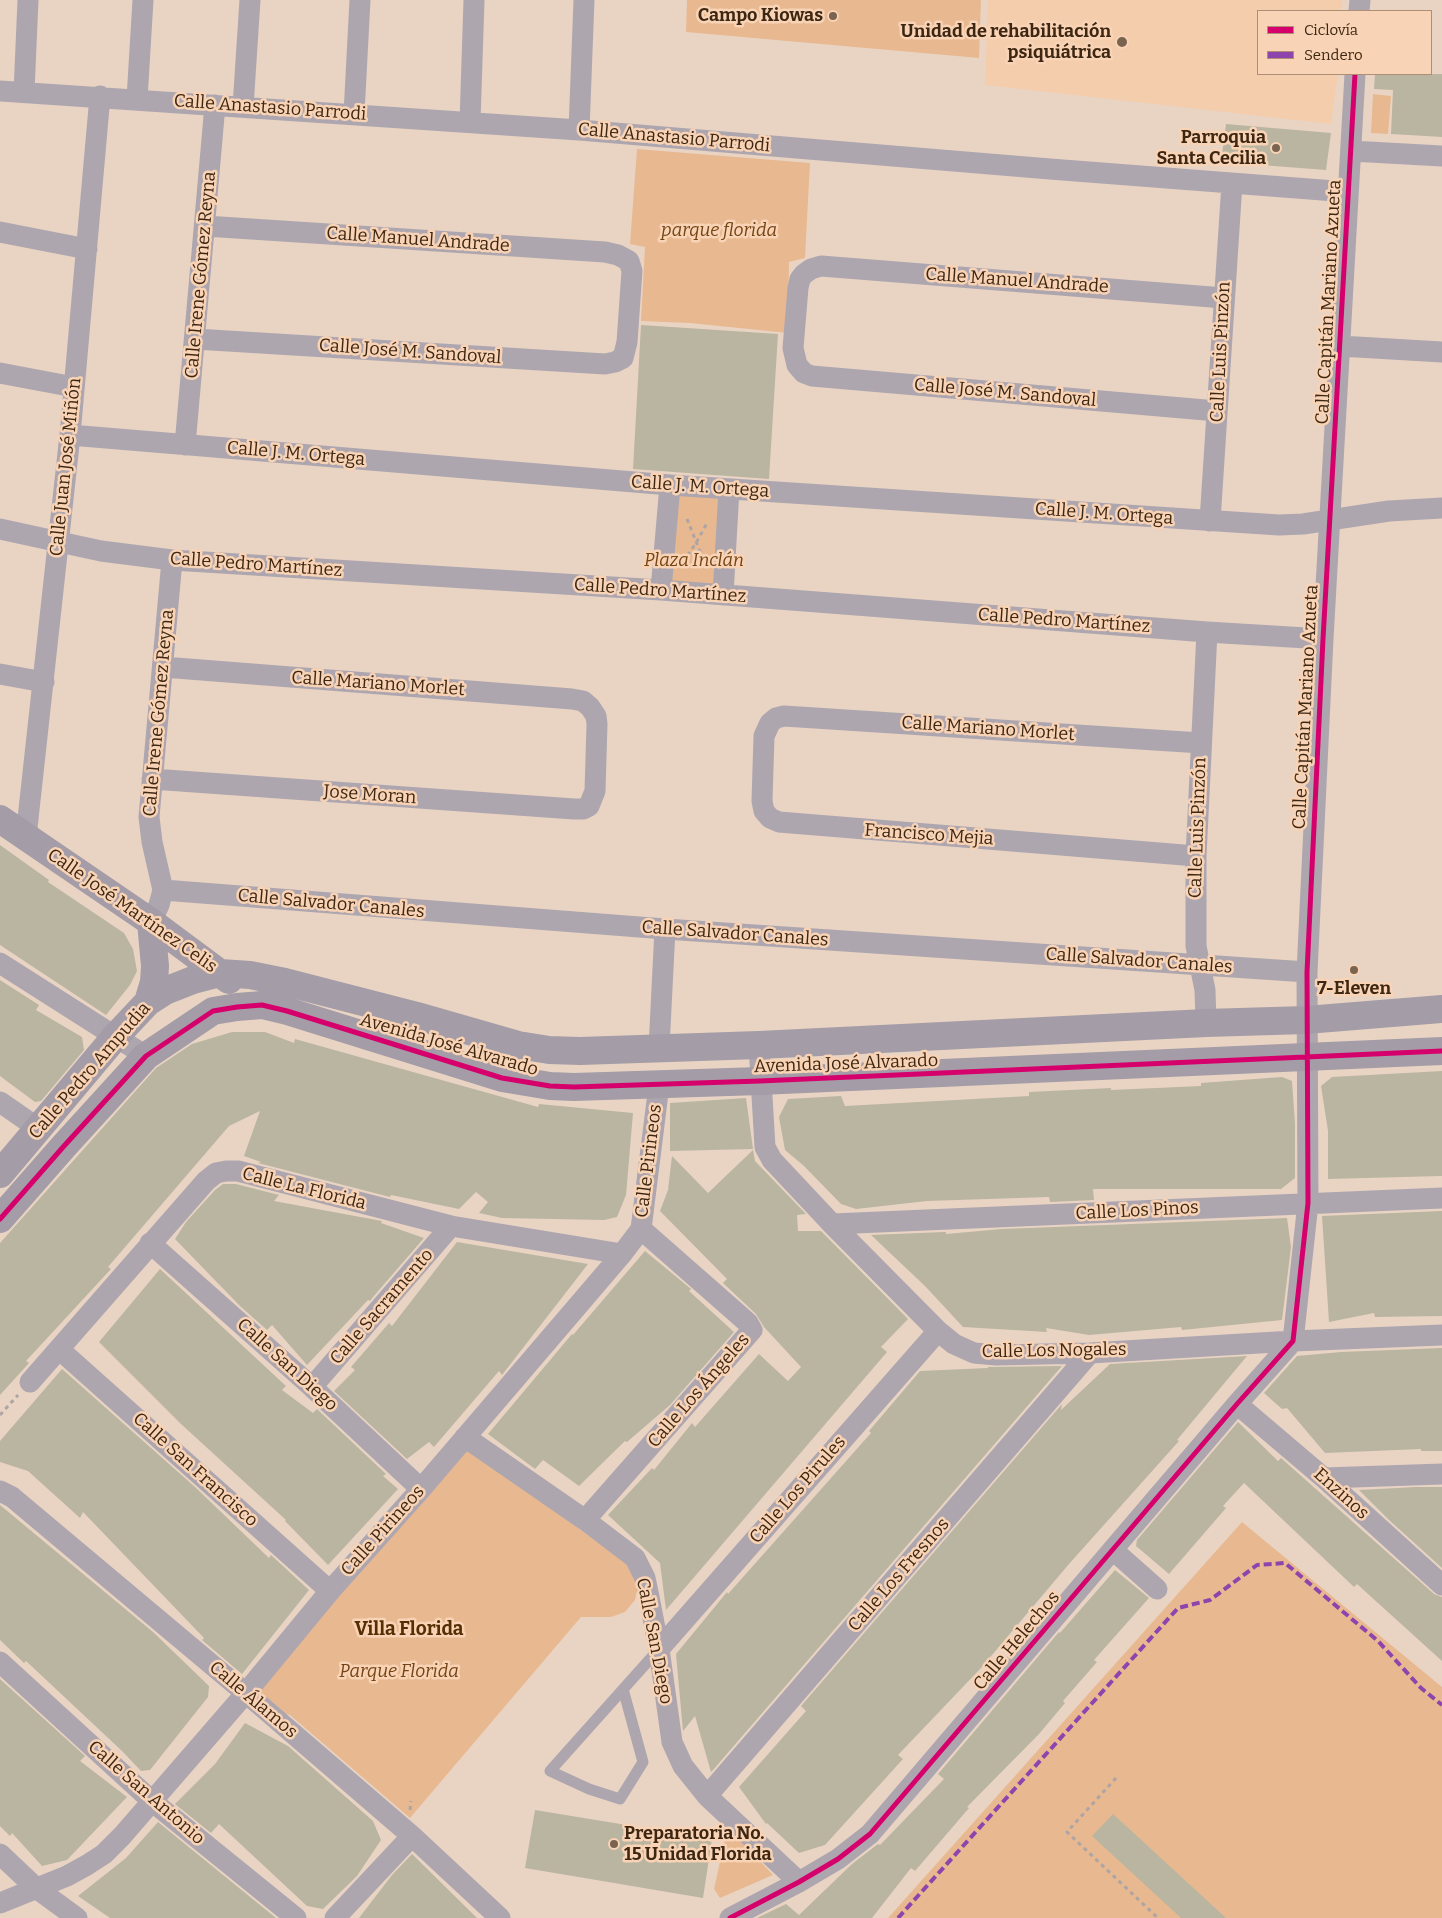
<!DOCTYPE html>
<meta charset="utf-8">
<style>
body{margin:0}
#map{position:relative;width:1442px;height:1918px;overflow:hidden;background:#e9d4c4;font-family:Bitter,serif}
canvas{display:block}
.legend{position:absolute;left:1257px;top:10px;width:175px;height:65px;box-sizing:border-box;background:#f8d3b5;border:1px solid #ae8e74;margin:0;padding:6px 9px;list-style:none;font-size:15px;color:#3e2712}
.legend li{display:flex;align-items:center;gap:10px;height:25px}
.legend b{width:25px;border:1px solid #ae8e74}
</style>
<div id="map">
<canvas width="1442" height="1918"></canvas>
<ul class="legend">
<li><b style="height:6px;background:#d6006c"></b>Ciclovía</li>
<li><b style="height:6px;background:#8e44ad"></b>Sendero</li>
</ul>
</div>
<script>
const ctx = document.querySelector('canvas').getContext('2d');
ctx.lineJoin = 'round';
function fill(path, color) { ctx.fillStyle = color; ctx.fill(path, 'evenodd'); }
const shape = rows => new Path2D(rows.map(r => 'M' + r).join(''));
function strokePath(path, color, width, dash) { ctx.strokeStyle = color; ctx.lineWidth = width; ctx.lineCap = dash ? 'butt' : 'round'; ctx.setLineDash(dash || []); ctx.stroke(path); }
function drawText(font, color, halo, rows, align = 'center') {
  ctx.font = font + ' Bitter,serif'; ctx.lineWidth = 5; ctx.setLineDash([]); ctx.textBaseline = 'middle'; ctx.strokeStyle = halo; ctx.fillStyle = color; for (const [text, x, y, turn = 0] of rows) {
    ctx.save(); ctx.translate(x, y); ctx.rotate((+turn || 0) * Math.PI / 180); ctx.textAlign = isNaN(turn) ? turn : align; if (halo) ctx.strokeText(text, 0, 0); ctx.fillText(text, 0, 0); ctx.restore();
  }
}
fill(shape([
 [988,0,1342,0,1341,11,1258,11,1258,74,1338,74,1331,124,985,85]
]), '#f4cdad');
fill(shape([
 [687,0,981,0,979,58,686,32],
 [1373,94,1391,96,1388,134,1371,133],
 [637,149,810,163,805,258,789,262,788,333,690,323,641,321,645,247,630,244],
 [670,485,729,489,723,595,661,590],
 [461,1451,472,1451,625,1562,634,1572,638,1586,635,1600,625,1612,611,1617,581,1617,410,1818,290,1715,273,1710,255,1695],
 [1242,1522,1442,1687,1442,1918,888,1918],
 [732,1831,773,1875,720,1898,714,1889,726,1835]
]), '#e8b990');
fill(shape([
 [1375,74,1442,74,1442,137,1391,134,1393,90,1374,89],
 [1226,124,1331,133,1326,170,1221,162],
 [641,325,778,334,769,479,633,469],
 [0,845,49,880,48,882,124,933,133,949,137,971,130,985,106,1015,0,945],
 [0,980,39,1005,36,1010,82,1037,84,1050,41,1101,35,1102,0,1076],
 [232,1032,265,1032,294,1043,295,1039,538,1107,539,1104,633,1113,626,1195,617,1217,604,1220,502,1218,479,1213,488,1202,476,1192,459,1209,391,1195,390,1197,258,1163,261,1162,244,1156,260,1111,229,1126,108,1267,111,1269,26,1361,29,1363,0,1395,0,1243,156,1068,192,1044],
 [1442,1071,1442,1176,1328,1179,1328,1131,1321,1086,1332,1077],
 [1282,1077,1292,1081,1295,1124,1295,1178,1281,1189,1093,1189,1094,1200,1050,1202,1049,1197,927,1201,856,1209,841,1204,804,1166,785,1150,779,1117,788,1099,841,1096,845,1106,1029,1096,1029,1092,1111,1088,1111,1090,1201,1086,1201,1083],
 [746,1098,753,1149,670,1151,670,1103],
 [753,1150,755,1161,806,1214,797,1215,798,1231,821,1231,908,1319,881,1347,887,1352,666,1610,660,1563,608,1515,652,1468,654,1470,692,1423,695,1427,759,1354,788,1381,801,1367,764,1327,756,1314,723,1283,727,1279,660,1211,668,1190,672,1156,708,1193],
 [223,1184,236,1184,279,1195,274,1201,382,1221,381,1223,424,1238,373,1297,370,1301,368,1300,307,1365,272,1325,267,1330,240,1306,175,1239,186,1222,215,1190],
 [1442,1211,1442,1316,1375,1317,1374,1313,1329,1322,1322,1216],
 [1287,1218,1291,1247,1282,1320,1182,1330,1181,1327,1089,1335,1046,1328,1047,1332,963,1327,925,1286,871,1235,944,1232,946,1232,946,1234,1002,1229],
 [457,1242,588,1264,502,1375,499,1371,434,1447,429,1442,407,1459,334,1391,355,1370,351,1367,389,1323,392,1326],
 [645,1251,691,1289,689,1291,734,1332,670,1405,627,1442,625,1441,579,1486,543,1460,535,1469,488,1434,572,1334,573,1335],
 [160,1269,286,1386,282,1390,313,1413,317,1409,386,1474,383,1476,398,1489,328,1565,285,1521,286,1520,181,1424,99,1342],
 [1442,1348,1442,1451,1421,1451,1421,1449,1325,1453,1287,1408,1282,1409,1264,1393,1297,1356,1341,1352],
 [1247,1356,1177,1440,1179,1441,1069,1564,981,1668,898,1755,903,1759,825,1845,799,1853,767,1823,766,1824,739,1787,806,1711,801,1706,1062,1404,1061,1410,1110,1364],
 [1062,1366,713,1770,711,1772,695,1716,683,1731,676,1654,727,1592,728,1594,871,1433,869,1431,920,1371,988,1368,988,1367],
 [62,1369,195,1487,269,1558,271,1555,309,1590,242,1674,202,1640,204,1638,83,1512,80,1518,28,1471,0,1462,0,1441],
 [1238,1422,1278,1461,1281,1458,1434,1594,1442,1597,1442,1661,1357,1584,1354,1587,1244,1483,1223,1506,1226,1508,1169,1574,1136,1546,1137,1540],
 [1416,1487,1442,1487,1442,1568,1389,1520,1359,1490],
 [0,1505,153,1632,209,1686,208,1697,150,1770,141,1771,122,1751,26,1661,24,1663,0,1640],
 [1115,1570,1149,1598,1094,1660,1097,1662,1063,1701,1065,1703,1039,1734,967,1807,969,1808,915,1871,911,1868,872,1918,757,1918,786,1904,799,1915,852,1864,878,1844,880,1845,944,1779,938,1774,1059,1632,1060,1633],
 [0,1679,85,1756,80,1761,127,1797,67,1860,42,1866,12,1833,10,1836,0,1826],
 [245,1723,288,1746,373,1821,381,1840,357,1876,323,1909,307,1906,219,1824,211,1833,175,1804,215,1764],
 [535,1810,712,1839,703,1898,525,1868],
 [1113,1814,1226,1918,1181,1918,1092,1836],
 [158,1822,276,1918,110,1918,78,1896,126,1858],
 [412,1854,477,1918,359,1918,392,1875]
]), '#bab5a0');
strokePath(shape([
 [687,519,705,564],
 [683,562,696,543,707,523],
 [0,1415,18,1395],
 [1116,1778,1067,1832,1158,1918],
 [410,1810,411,1801]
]), '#ada4a4', 3, [4, 4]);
strokePath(shape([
 [623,1689,643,1762,620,1799,589,1789,550,1771,659,1649]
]), '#aea6af', 11);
strokePath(shape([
 [1359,11,1360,0],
 [0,91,579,130,1050,169,1348,192],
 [24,92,28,0],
 [137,99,143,0],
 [243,107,250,0],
 [354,114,360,0],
 [470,122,474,0],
 [579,130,584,0],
 [1351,151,1442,156],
 [0,232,87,249],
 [195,339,605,364,615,362,623,358,627,342,632,271,629,261,618,255,605,252,205,226],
 [1340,346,1442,352],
 [0,373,74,387],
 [1217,411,812,376,804,373,797,365,793,348,798,288,800,279,804,274,811,269,821,266,1224,298],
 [70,435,670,485,1279,525,1303,524,1389,511,1442,508],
 [185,445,215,105],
 [1210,521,1232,183],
 [0,529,101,551,172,560,661,590,1207,632,1323,639],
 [661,590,670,485],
 [723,595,729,489],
 [0,674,44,682],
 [152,779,574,809,583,809,589,806,595,791,597,724,596,716,590,707,583,701,572,699,163,667],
 [26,837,70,435,100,96],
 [1196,856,779,822,770,818,764,811,762,801,764,736,770,723,776,718,784,716,1201,743],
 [163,890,665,929,1307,972],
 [151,922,159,905,163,890,152,842,149,817,172,560],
 [0,963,146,1056],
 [1206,1023,1205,990,1196,946,1196,856,1207,632],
 [759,1045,765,1147,772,1160,832,1224,938,1331,954,1344,974,1353,996,1355,1090,1353,1293,1341,1442,1335],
 [659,1048,665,929],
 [0,1102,39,1129],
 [832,1224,1442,1198],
 [150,1243,312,1387,421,1489],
 [60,1350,330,1591],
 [30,1382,206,1181,216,1173,226,1171,238,1171,451,1226,622,1254],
 [312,1387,451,1226],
 [1237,1404,1324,1478,1442,1585],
 [465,1437,585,1520,635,1558,645,1578,649,1597,659,1649,672,1742,683,1766,707,1796,799,1882],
 [1324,1478,1442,1474],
 [0,1491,12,1497,261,1706,412,1836,500,1918],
 [585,1520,752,1330,748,1323,641,1229],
 [1113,1550,1157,1589],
 [659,1649,938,1331],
 [0,1662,153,1802,296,1918],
 [707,1796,1090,1353],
 [0,1854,36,1888,77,1918],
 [0,1903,67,1876,87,1865,104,1854,122,1836,245,1694,330,1591,421,1489,622,1254,641,1229,659,1085],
 [335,1918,412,1836],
 [730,1918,799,1882,838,1859,870,1834,1237,1404,1293,1341,1308,1203,1307,972,1323,639,1355,74]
]), '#aea6af', 21);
strokePath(shape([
 [0,819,151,922,229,980],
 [148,1002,154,982,155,966,151,922],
 [0,1174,116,1036,148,1002,165,991,193,980,220,973,250,975,285,982,417,1016,518,1045,549,1050,580,1051,759,1045,1206,1023,1306,1020,1442,1009],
 [0,1219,64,1146,146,1056,213,1011,237,1007,262,1005,287,1011,502,1078,550,1086,574,1087,760,1081,1442,1051]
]), '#a49ca6', 28);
strokePath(shape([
 [898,1918,1178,1608,1210,1600,1257,1565,1285,1563,1378,1641,1421,1688,1442,1705]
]), '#8e44ad', 4, [8, 4]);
strokePath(shape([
 [0,1219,64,1146,146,1056,213,1011,237,1007,262,1005,287,1011,502,1078,550,1086,574,1087,760,1081,1442,1051],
 [730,1918,799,1882,838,1859,870,1834,1237,1404,1293,1341,1308,1203,1307,972,1323,639,1355,74]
]), '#d6006c', 5);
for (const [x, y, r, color] of [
 [833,16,5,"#7a6450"],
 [1122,42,6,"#7a6450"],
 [1276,148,5,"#7a6450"],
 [1354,970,5,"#7a6450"],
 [614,1844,5,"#7a6450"]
]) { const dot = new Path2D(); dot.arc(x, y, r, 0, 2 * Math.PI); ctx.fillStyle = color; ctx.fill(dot); strokePath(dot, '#f8d3b5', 2); }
drawText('bold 18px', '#3e2712', '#f8d3b5', [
 ["Campo Kiowas",823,16],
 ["Unidad de rehabilitación",1111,32],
 ["psiquiátrica",1111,53],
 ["Parroquia",1266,138],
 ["Santa Cecilia",1266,159],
 ["7-Eleven",1354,989,"center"],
 ["Preparatoria No.",624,1834,"left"],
 ["15 Unidad Florida",624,1855,"left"]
], 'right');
drawText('18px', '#3e2712', '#f8d3b5', [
 ["Calle Anastasio Parrodi",270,108,4],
 ["Calle Anastasio Parrodi",674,138,5],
 ["Calle Manuel Andrade",418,240,4],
 ["Calle Irene Gómez Reyna",201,275,-85],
 ["Calle Manuel Andrade",1017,281,4],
 ["Calle Capitán Mariano Azueta",1329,302,-87],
 ["Calle José M. Sandoval",410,352,4],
 ["Calle Luis Pinzón",1221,352,-87],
 ["Calle José M. Sandoval",1005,393,5],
 ["Calle J. M. Ortega",296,454,5],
 ["Calle Juan José Miñón",66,467,-84],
 ["Calle J. M. Ortega",700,487,4],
 ["Calle J. M. Ortega",1104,514,4],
 ["Calle Pedro Martínez",256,565,4],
 ["Calle Pedro Martínez",660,591,4],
 ["Calle Pedro Martínez",1064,621,4],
 ["Calle Mariano Morlet",378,684,4],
 ["Calle Capitán Mariano Azueta",1306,707,-87],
 ["Calle Irene Gómez Reyna",159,713,-85],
 ["Calle Mariano Morlet",988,729,4],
 ["Jose Moran",370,795,4],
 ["Calle Luis Pinzón",1198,828,-88],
 ["Francisco Mejia",929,835,4],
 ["Calle Salvador Canales",331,904,5],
 ["Calle José Martínez Celis",132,911,35],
 ["Calle Salvador Canales",735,934,4],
 ["Calle Salvador Canales",1139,961,4],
 ["Avenida José Alvarado",449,1045,16],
 ["Avenida José Alvarado",846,1064,-2],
 ["Calle Pedro Ampudia",90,1071,-49],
 ["Calle Pirineos",649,1161,-83],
 ["Calle La Florida",304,1189,14],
 ["Calle Los Pinos",1137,1211,-3],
 ["Calle Sacramento",382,1307,-49],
 ["Calle Los Nogales",1054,1351,-1],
 ["Calle San Diego",287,1365,42],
 ["Calle Los Ángeles",699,1391,-49],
 ["Calle San Francisco",195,1470,42],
 ["Calle Los Pirules",798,1490,-49],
 ["Enzinos",1341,1494,42],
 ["Calle Pirineos",383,1531,-48],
 ["Calle Los Fresnos",899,1575,-49],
 ["Calle San Diego",654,1641,79],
 ["Calle Helechos",1017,1641,-50],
 ["Calle Álamos",253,1700,40],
 ["Calle San Antonio",146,1793,41]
]);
drawText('italic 18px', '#744414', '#f8d3b5', [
 ["parque florida",719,231],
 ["Plaza Inclán",694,561],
 ["Parque Florida",399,1672]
]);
drawText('bold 19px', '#552e04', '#f8d3b5', [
 ["Villa Florida",409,1630]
]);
</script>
